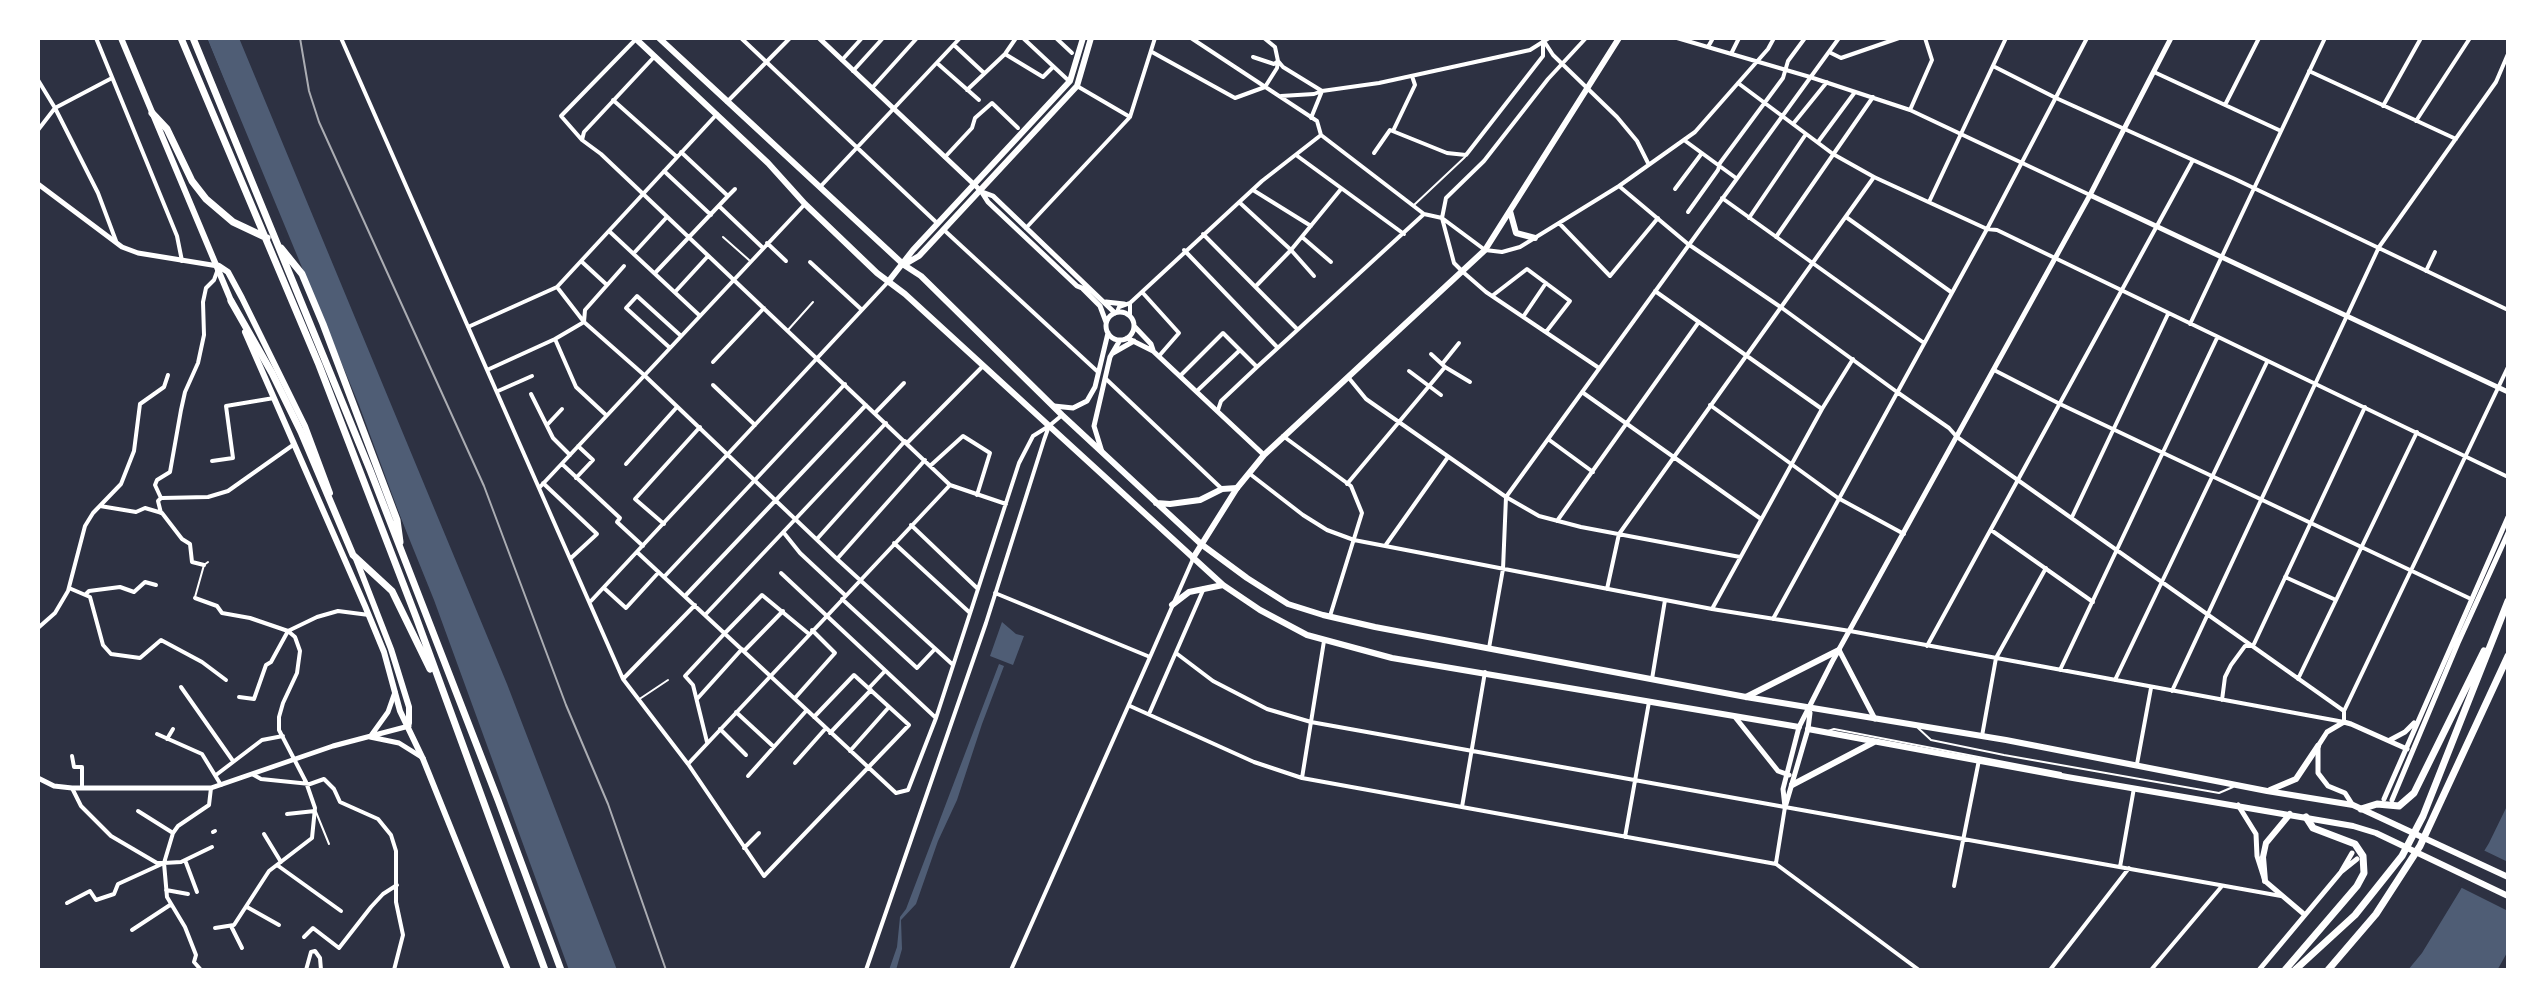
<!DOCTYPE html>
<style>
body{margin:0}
#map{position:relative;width:2546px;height:1008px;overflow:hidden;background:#2d3142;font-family:"Space Grotesk",sans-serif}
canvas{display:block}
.frame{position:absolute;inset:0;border:40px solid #fff;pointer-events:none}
</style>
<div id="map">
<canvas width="2546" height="1008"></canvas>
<div class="frame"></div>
</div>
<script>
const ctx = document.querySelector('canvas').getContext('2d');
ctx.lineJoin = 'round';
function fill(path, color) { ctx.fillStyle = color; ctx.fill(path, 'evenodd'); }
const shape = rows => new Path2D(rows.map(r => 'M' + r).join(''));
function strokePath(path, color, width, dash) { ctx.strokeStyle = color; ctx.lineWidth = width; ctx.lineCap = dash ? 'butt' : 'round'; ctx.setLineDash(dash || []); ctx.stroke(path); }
fill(shape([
 [207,38,239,38,507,684,617,970,569,970,434,600],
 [1002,622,1016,634,1024,636,1013,665,990,656],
 [999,664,1004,666,982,724,957,800,938,841,916,904,901,920,902,949,896,970,889,970,897,947,900,917,906,909],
 [2508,804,2508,951,2499,967,2497,970,2408,970,2422,953,2489,843]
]), '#4f5d75');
fill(shape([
 [203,38,207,38,359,405,568,970,565,970,430,602],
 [2481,849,2508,862,2508,911,2458,886]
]), '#2d3142');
strokePath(shape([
 [1414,205,1465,157],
 [723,237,749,260],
 [788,330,813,302],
 [195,597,204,565,208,562],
 [638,700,668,680],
 [1918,728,1931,740,2004,755,2219,793,2233,787],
 [1828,731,1834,729,2061,773],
 [316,812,329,844]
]), '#fff', 2);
strokePath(shape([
 [96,38,177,236,182,261],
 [341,38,623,679,688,764,764,876,909,725,854,675,814,717],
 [637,38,561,116,582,140,601,154,950,485,1006,504],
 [741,38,937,223],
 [1023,38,1069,81],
 [1056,38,1072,53],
 [1191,38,1317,121,1321,135,1424,214,1442,218,1485,250,1502,252,1520,247,1619,186,1695,132,1768,49,1774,38],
 [1264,38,1275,47,1278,61,1283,67,1322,91,1379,83,1530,50,1549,38],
 [1542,38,1553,55,1617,117,1637,141,1649,165],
 [1586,38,1548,79,1484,161,1446,198,1442,218,1454,263,1463,272,1486,292,1599,368],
 [1677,38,1810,77,1910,110,2090,195],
 [954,45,984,73],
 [1708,47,1713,38],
 [1152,52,1235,98,1265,87,1277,68,1278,61,1274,64,1253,57],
 [1829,52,1841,58,1899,38],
 [1005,54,1043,77,1052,68],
 [1731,54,1739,38],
 [842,60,862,38],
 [937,63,979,100],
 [1993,66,2056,98,2235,179,2508,310],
 [853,71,883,38],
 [2309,71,2456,139],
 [2154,72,2281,131],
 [38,80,55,108,98,193,116,241],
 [1738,83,1833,154,1874,177,1987,229,1997,230,2508,477],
 [1077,86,1130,117],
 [872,88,917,38],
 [967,90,1005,54,1016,38],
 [1281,96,1314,94,1322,91],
 [613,100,677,157],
 [727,102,790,38],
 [2225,105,2259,38],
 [2383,106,2421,38],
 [1910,110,1932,60,1925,38],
 [1311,118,1322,91],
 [2416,121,2470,38],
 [1793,124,1827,82],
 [38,130,55,108,112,78],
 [1393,131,1415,85,1412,76],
 [582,140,584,132,655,56],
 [1684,140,1736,178],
 [1818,142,1855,92],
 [1374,153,1390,130,1447,153,1466,155,1543,56,1543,42],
 [1296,155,1404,234],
 [945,157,972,128,975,118,992,103,1018,128],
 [664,171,711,215],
 [820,187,960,38],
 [1675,189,1702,153],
 [1253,190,1311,226],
 [728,196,735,189],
 [1722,198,1924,343],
 [1239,202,1291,250,1314,276],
 [1929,202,2006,38],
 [719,206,763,248],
 [1688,212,1718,170,1720,163,1783,78,1788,61,1805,38],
 [1846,217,1951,292],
 [1749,218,1806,134],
 [1559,223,1610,276,1658,218],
 [1026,228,1130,117,1155,38],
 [944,230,1098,372],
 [609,231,699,315],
 [1203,234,1297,329],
 [1302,237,1331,262],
 [1776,237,1873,97],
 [767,243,786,261],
 [1184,250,1277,347],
 [634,253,666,218],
 [581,261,607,285],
 [810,262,862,310],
 [2426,271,2435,252],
 [655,273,728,196,681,152],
 [1256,286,1291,250,1341,189],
 [557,287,584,322,643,374,837,559,952,664],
 [1655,291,1822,409],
 [675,292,708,256],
 [1142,292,1179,333,1159,356],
 [1492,296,1527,269,1570,301,1546,332],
 [1117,312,1119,307,1130,303,1262,181,1321,135],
 [1130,316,1130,303],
 [1523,317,1546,283],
 [2190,324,2325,38],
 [468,327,557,287,717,114],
 [555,339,576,387,606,415],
 [669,347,626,308,637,296,680,335],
 [713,362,764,308],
 [1443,363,1459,343],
 [1445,367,1470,382],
 [487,370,555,339,584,322,585,310,624,266],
 [1994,370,2060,404,2471,599],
 [1409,371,1441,395],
 [1181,375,1223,333,1257,367],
 [1348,377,1366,399,1506,497,1539,516,1581,527,1740,557],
 [1105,378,1222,489],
 [713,385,755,425],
 [1198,390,1240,350],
 [498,391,532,376],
 [1582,392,1761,519],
 [531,394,553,438,570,455],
 [1710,405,1838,498,1904,534],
 [1218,410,1221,401,1257,367,1424,214],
 [875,413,904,383],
 [547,425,562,409],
 [1283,436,1351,486,1362,513,1330,616],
 [1548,439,1593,472],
 [907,443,983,366],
 [212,461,233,458,226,406,274,398],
 [562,464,620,518,617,522,643,546],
 [626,464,677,407],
 [930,466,963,436,990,453,977,495],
 [1250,474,1303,515,1327,530,1354,540,1712,609,1850,631,2344,722,2344,711,1957,437,1949,428,1897,392,1782,308,1688,244,1619,186],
 [576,478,593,460,578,446],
 [543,483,597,534,571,558],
 [1347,484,1445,367,1431,354],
 [539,488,805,204],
 [162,498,208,497,228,491,293,445],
 [100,506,136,512,145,508,162,513,182,539,190,544,192,562,204,565],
 [161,513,158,501,161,498,155,485,157,480,170,472,181,410,185,392,198,363,204,335,203,302,206,288,214,280,218,269],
 [2072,517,2168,314],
 [1557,521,1698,323],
 [664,524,635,499,700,427],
 [911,525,978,589],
 [1991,530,2093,602],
 [784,533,800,553,845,595],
 [817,539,905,441],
 [894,543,969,612],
 [1385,546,1448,457],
 [637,552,896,793,908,790,936,718,1019,463,1033,436,1049,426],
 [837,559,925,460],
 [781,573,936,718],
 [664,577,845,384],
 [2285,577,2336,600],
 [69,588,90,597,103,645,111,654,140,658,161,640,202,662,226,680],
 [604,588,626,608,658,573],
 [1607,589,1619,534,1874,177],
 [995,593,1150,657,1193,559],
 [86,594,89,591,120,587,134,592,145,582,156,585],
 [685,596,866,405],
 [195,598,217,606,222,613,250,618,288,631,295,637,300,651,297,673,283,703,279,717,279,730,306,782,315,808,312,838,269,871,234,925,215,928],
 [842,599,917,668,934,650],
 [591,601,888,282],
 [1712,609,1822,409,1853,359],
 [705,615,886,423],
 [1773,619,1987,229,2087,38],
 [38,628,55,613,68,591,85,526,93,513,121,484,134,451,140,404,164,387,168,375],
 [288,631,317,617,338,611,369,615],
 [1927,646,2193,160],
 [1489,648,1503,569,1506,497,1839,38],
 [744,651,783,611],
 [1176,653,1213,681,1267,709,1311,722,2281,896],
 [2060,670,2217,338],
 [623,679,695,605],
 [1652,679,1665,600],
 [2298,679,2417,432],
 [2115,680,2267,362],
 [181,687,233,761],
 [869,688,885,671],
 [2172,691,2379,247,2496,82,2508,54],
 [239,697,254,699,266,665,271,662,288,631],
 [795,698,835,653,812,630],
 [697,699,742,649],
 [2222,700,2225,677,2231,665,2245,646,2253,646,2365,407],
 [1130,706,1254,762,1302,778,1776,864,1919,970],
 [2344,711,2508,367],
 [736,712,774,747],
 [1149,714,1204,588],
 [720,729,746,755],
 [830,733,871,690],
 [157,734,202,754,221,785],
 [1982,736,1996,658,2046,568],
 [167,739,173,729],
 [707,742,693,685,685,676,725,633,762,595,809,634],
 [850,751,889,707],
 [72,756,74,767,82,767,82,788],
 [795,763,826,728],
 [688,764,950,485],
 [2137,764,2151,688],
 [252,774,261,779,310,784,324,779,334,789,340,802,378,819,391,835,396,851,396,902,403,935,394,970],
 [216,775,262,740,283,736],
 [748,776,806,711],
 [1302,778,1324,641],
 [72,788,81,806,111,836,157,863,162,863],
 [1462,807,1485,672],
 [138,811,173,833],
 [287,814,315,811],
 [213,832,215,831],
 [264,834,281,862],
 [1625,837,1649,702],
 [744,848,759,833],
 [185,860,197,892],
 [1776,863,1785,807],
 [277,865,341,911],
 [2120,867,2134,788],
 [1954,886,1979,760],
 [166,890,188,894],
 [67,903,90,891,96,900,114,894,118,884,164,863,181,862,212,847],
 [247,907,279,925],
 [231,926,242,948],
 [132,930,170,905],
 [304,937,313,928,339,948,371,907,383,894,397,885],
 [201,970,194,962,196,955,185,927,167,897,164,863,173,833,178,826,209,805,211,788],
 [306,970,311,952,315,951,320,958,321,970],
 [866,970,986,623,1044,440,1049,426,1061,416],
 [1011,970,1150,657],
 [2050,970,2129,868],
 [2151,970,2222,886]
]), '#fff', 4);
strokePath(shape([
 [819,38,981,191,988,202,1077,286,1082,288,1100,306,1106,322],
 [38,184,122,247,138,253,218,266],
 [982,192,993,196,1115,313],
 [2090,195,2508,392],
 [1106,302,1124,304],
 '1106 326a14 14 0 1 1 28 0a14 14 0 1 1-28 0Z',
 [1135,327,1151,344,1153,350],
 [1127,338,1153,351,1264,455],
 [1113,353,1134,341],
 [1054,406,1073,408,1087,401,1095,387,1108,333],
 [1102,452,1094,426,1110,357,1120,340],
 [1839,650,1875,719],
 [395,692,388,712,370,737,399,743,423,758],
 [1735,717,1778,771,1789,775],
 [2390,740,2405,732,2414,723],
 [38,778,54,786,72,788,211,788,333,746,409,726],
 [2384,799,2508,517],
 [2392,800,2458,643,2508,533],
 [1786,804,1808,729,1810,713],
 [2352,804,2345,793,2328,786,2318,773,2318,746,2327,732,2344,722,2351,724,2407,749],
 [2238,805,2256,834,2257,856,2265,881,2305,915],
 [1785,807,1783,789,1799,727,1832,662,2090,195,2171,38],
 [2342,871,2357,859],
 [2259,970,2341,872,2352,853]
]), '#fff', 5);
strokePath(shape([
 [121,38,232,303],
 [1510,211,1516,233,1535,238],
 [907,263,919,256,1077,86,1091,38],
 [219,266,228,272,242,298,305,426,330,493],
 [888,282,913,250,1070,81,1083,38],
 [245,332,365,606,384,652,400,711,423,759,508,970],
 [1193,558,1237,488,1264,455,1485,250,1619,38],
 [356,559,391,649,409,707,409,723]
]), '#fff', 6);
strokePath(shape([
 [635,38,768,163,805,204,877,273,905,294,1223,585,1260,610,1307,635,1392,658,1799,727],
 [659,38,904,265,921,276,1062,415,1201,544,1247,578,1288,604,1323,615,1375,627,1746,697,2006,740,2267,791,2353,805,2508,877],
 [1156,503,1170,504,1200,500,1222,489,1237,488],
 [1172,605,1189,592,1223,585],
 [1746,697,1839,650],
 [1808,729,2067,777,2353,826,2376,833,2508,896],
 [1792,785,1874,742],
 [2270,790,2296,779,2318,746],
 [2265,881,2263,857,2266,843,2290,814]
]), '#fff', 6);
strokePath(shape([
 [181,38,319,365,416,617,545,970],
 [193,38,370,470,498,800,561,970],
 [152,113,167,129,192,181,206,199,233,222,267,238],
 [281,248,302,274,323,324,397,520,400,542],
 [231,301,272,373,301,432,353,555,392,591,430,669],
 [2361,809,2377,804,2399,806,2414,793,2484,651],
 [2285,970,2357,886,2364,873,2363,856,2355,844,2313,828,2306,817],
 [2295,970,2355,915,2402,856,2423,816,2508,601],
 [2328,970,2376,914,2420,846,2508,656]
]), '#fff', 7);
strokePath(shape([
 [300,38,309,91,319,122,484,486,566,705,608,804,666,970]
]), '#abadb3', 2);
</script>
